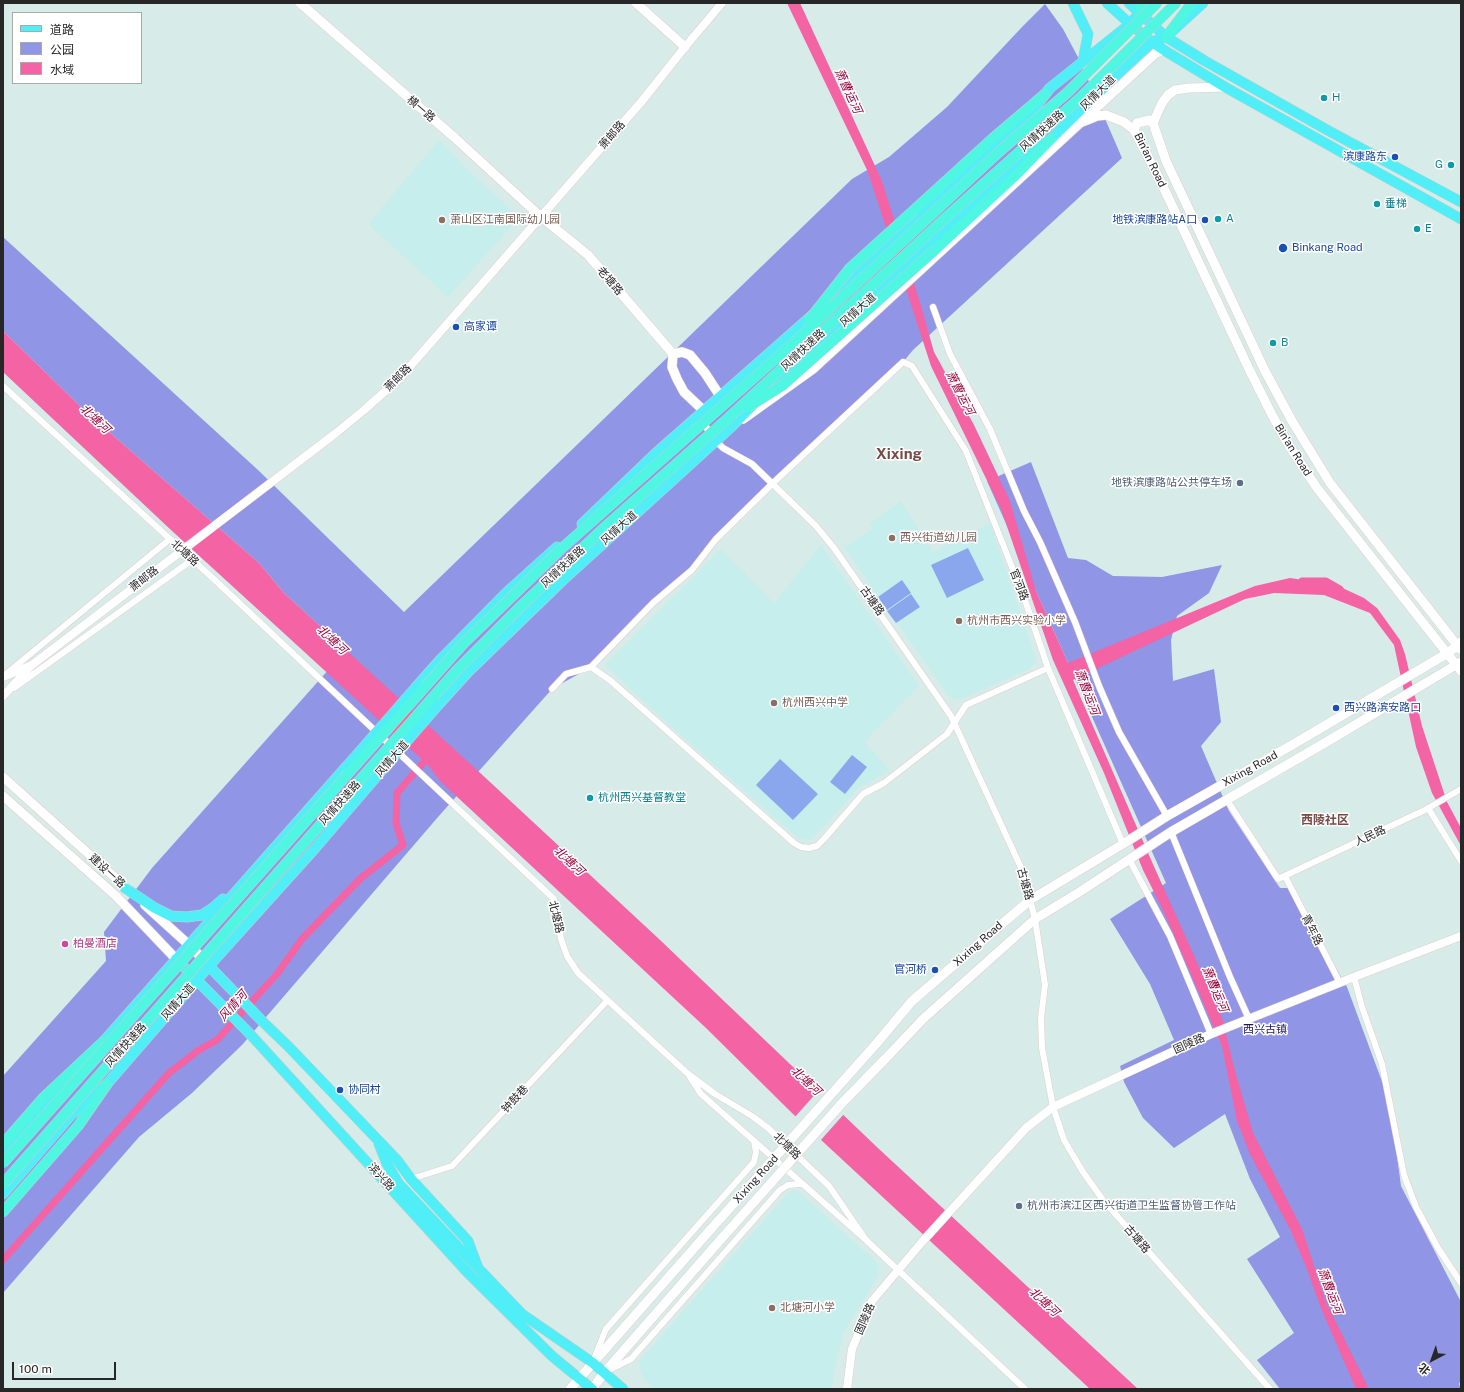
<!DOCTYPE html>
<meta charset="utf-8">
<style>
body{margin:0}
#map{position:relative;width:1464px;height:1392px;overflow:hidden;background:#d7ebe8;font-family:"Public Sans","Noto Sans SC",sans-serif}
canvas{display:block}
.frame{position:absolute;inset:0;border:4px solid #272727;pointer-events:none}
.legend{position:absolute;left:12px;top:12px;width:130px;height:72px;box-sizing:border-box;background:#fff;border:1px solid #a9a9a9;margin:0;padding:5px 7px;list-style:none;font-size:12px;color:#272727}
.legend li{display:flex;align-items:center;gap:8px;height:20px}
.legend b{width:20px;border:1px solid #a9a9a9}
.north{position:absolute;left:1412px;top:1340px;width:40px;height:40px;-webkit-text-stroke:3px #fff;paint-order:stroke;rotate:221deg;font-size:11px;font-weight:700;line-height:16px;text-align:center;color:#272727}
.north::after{content:'';display:block;margin:auto;width:14px;height:18px;background:#272727;clip-path:polygon(50% 0,100% 100%,50% 72%,0 100%)}
.scale{position:absolute;left:12px;top:1362px;width:104px;height:18px;box-sizing:border-box;border:2px solid #272727;border-top:0;padding-left:5px;font-size:12px;line-height:14px;white-space:nowrap;color:#272727;-webkit-text-stroke:3px #fff;paint-order:stroke}
</style>
<div id="map">
<canvas width="1464" height="1392"></canvas>
<div class="frame"></div>
<ul class="legend">
<li><b style="height:5px;background:#50eff7"></b>道路</li>
<li><b style="height:11px;background:#9095e5"></b>公园</li>
<li><b style="height:11px;background:#f463a4"></b>水域</li>
</ul>
<div class="north">北</div>
<div class="scale">100 m</div>
</div>
<script>
const ctx = document.querySelector('canvas').getContext('2d');
ctx.lineJoin = 'round';
function fill(path, color) { ctx.fillStyle = color; ctx.fill(path, 'evenodd'); }
const shape = rows => new Path2D(rows.map(r => 'M' + r).join(''));
function strokePath(path, color, width, dash) { ctx.strokeStyle = color; ctx.lineWidth = width; ctx.lineCap = dash ? 'butt' : 'round'; ctx.setLineDash(dash || []); ctx.stroke(path); }
function drawText(font, color, halo, rows, align = 'center') {
  ctx.font = font + ' "Public Sans","Noto Sans SC",sans-serif'; ctx.lineWidth = 3; ctx.setLineDash([]); ctx.textBaseline = 'middle'; ctx.strokeStyle = halo; ctx.fillStyle = color; for (const [text, x, y, turn = 0] of rows) {
    ctx.save(); ctx.translate(x, y); ctx.rotate((+turn || 0) * Math.PI / 180); ctx.textAlign = isNaN(turn) ? turn : align; if (halo) ctx.strokeText(text, 0, 0); ctx.fillText(text, 0, 0); ctx.restore();
  }
}
fill(shape([
 [439,140,469,171,510,208,514,217,511,227,448,297,368,224],
 [901,501,933,552,990,523,1035,657,1036,663,1031,668,962,699,954,699,948,695,844,547,873,528,870,523],
 [821,545,919,686,864,742,890,770,858,789,815,836,809,840,798,838,664,720,605,665,721,549,774,603],
 [794,1190,799,1192,876,1262,879,1269,877,1276,874,1283,843,1333,833,1376,832,1389,656,1389,644,1379,639,1369,640,1360,789,1192]
]), '#c5eeec');
fill(shape([
 [1045,4,1063,29,1080,61,1122,158,913,350,903,362,716,539,692,570,653,603,591,667,552,689,438,817,242,1045,192,1093,139,1137,3,1293,3,1076,106,961,104,932,152,868,346,650,284,593,259,563,84,410,3,331,3,237,258,470,404,612,852,179,889,157,947,107,1022,27],
 [1031,462,1068,558,1086,560,1113,576,1162,577,1222,565,1209,593,1177,616,1171,640,1173,681,1214,669,1221,722,1201,746,1229,811,1276,882,1280,888,1288,888,1347,987,1390,1103,1401,1186,1461,1302,1461,1380,1459,1384,1461,1389,1280,1389,1257,1360,1294,1333,1247,1259,1280,1237,1250,1179,1225,1114,1174,1148,1143,1118,1124,1082,1120,1066,1174,1040,1150,984,1110,919,1166,883,987,481]
]), '#9095e5');
fill(shape([
 [968,548,984,580,947,598,931,565],
 [902,580,911,593,887,610,878,597],
 [911,594,920,607,896,623,887,611],
 [852,755,867,767,845,794,830,782],
 [780,759,818,794,793,820,756,785]
]), '#8aa7ed');
fill(shape([
 [787,3,800,3,882,181,922,309,934,352,974,425,1010,501,1036,591,1068,663,1255,586,1290,578,1336,585,1364,598,1377,608,1400,640,1405,654,1422,726,1447,802,1461,828,1461,846,1432,793,1416,747,1394,645,1370,613,1324,595,1274,593,1245,599,1073,680,1152,862,1222,1018,1235,1071,1253,1133,1302,1229,1326,1302,1369,1389,1356,1389,1321,1308,1307,1269,1291,1231,1250,1154,1237,1121,1222,1046,1164,912,1143,870,1104,773,1053,660,1001,509,931,366,868,172],
 [3,331,84,410,259,563,284,593,490,782,659,939,879,1149,1138,1389,1090,1389,793,1114,706,1028,440,781,428,765,171,530,3,372]
]), '#f463a4');
fill(shape([
 [819,1090,844,1114,820,1141,794,1118]
]), '#d7ebe8');
strokePath(shape([
 [1302,581,1326,581,1340,589],
 [3,1260,169,1073,199,1050,217,1040,277,974,302,939,361,878,403,845,396,823,397,793,430,755]
]), '#f463a4', 7);
const minor = shape([
 [933,307,950,354,990,429,1024,511,1040,542,1075,622,1099,686,1119,732,1167,816],
 [3,386,218,583,554,899,561,939,567,956,578,973,687,1073,715,1094,752,1116,768,1128,829,1186,866,1240],
 [704,420,704,424,715,440,723,448,752,464,816,526,834,548,951,716,1023,872,1035,919,1045,985,1041,1018,1042,1048,1053,1107,1064,1140,1083,1172,1103,1200,1270,1389],
 [591,667,653,603,692,570,716,539,773,483,903,362,912,366,966,451,1025,600,1048,668,1123,844],
 [6,674,170,539],
 [14,688,192,560],
 [552,689,566,674,591,667,611,681,794,843,801,847,809,848,817,846,823,840,863,794,884,783,947,734,966,705,1048,668],
 [1227,800,1278,879,1425,810,1461,789],
 [1428,808,1461,861],
 [1171,832,1230,977,1249,1019],
 [1129,859,1170,936,1211,1034],
 [1285,876,1340,983],
 [1354,977,1362,1007,1382,1064,1404,1175,1416,1207,1438,1248,1461,1283],
 [690,1077,701,1094,866,1240,1025,1389],
 [411,1179,452,1166,607,1001],
 [594,1359,606,1329,754,1162,756,1152,754,1141],
 [609,1370,631,1359,780,1190,788,1185,801,1184]
]);
const tertiary = shape([
 [3,677,32,665,336,433,364,410,399,379,642,101,685,47,722,3],
 [3,696,30,667],
 [847,1389,852,1349,872,1301,922,1242,1026,1128,1053,1107,1211,1034,1354,977,1461,936]
]);
const secondary = shape([
 [300,3,455,138,540,216,588,255,673,354],
 [636,3,685,47],
 [1082,122,1097,116,1106,115,1124,122,1134,130,1160,180,1248,367,1271,413,1288,444,1317,488,1461,671],
 [1153,123,1162,103,1168,95,1175,90,1189,88,1225,87],
 [1134,130,1137,123,1150,120,1153,123,1166,161,1265,371,1292,421,1330,483,1460,649],
 [703,410,684,392,677,379,672,367,673,354,682,352,690,355,705,373,720,396],
 [743,419,813,369,1156,53,1163,50],
 [3,777,131,892],
 [3,796,116,896,176,959],
 [145,905,189,945,207,963],
 [876,1044,912,1001,1030,900,1123,844,1167,816,1292,745,1448,653,1461,642],
 [889,1055,923,1019,1035,919,1081,891,1171,832,1323,744,1461,662],
 [570,1389,711,1229],
 [592,1389,604,1373,722,1238]
]);
const primary = shape([
 [1073,3,1088,34,1083,61],
 [1107,3,1130,24,1152,42,1167,52,1225,87,1461,219],
 [1129,3,1166,37,1205,61,1329,131,1461,202],
 [828,301,857,273,884,249,1025,120,1050,88,1130,24,1139,13,1145,9],
 [582,524,655,454,815,313],
 [417,686,441,659,506,593,557,547],
 [439,704,468,672,563,580,730,428,771,387,791,372,895,277,1011,167,1051,139,1109,82,1152,42,1166,37,1203,3],
 [125,888,155,908,171,916,187,917,202,915,214,907,223,899],
 [176,959,250,1034,468,1273,552,1356,592,1389],
 [209,966,262,1021,289,1047,397,1160,411,1179,468,1241,478,1268,522,1314,593,1363,623,1389],
 [98,1048,347,766],
 [379,1144,387,1164,399,1184,475,1265],
 [3,1153,78,1070],
 [3,1194,72,1114,107,1084,209,966,316,847,370,784]
]);
const trunk = shape([
 [1139,13,1145,3],
 [1166,37,1192,3],
 [914,210,992,139,1045,94],
 [936,249,1017,174,1051,139],
 [3,1144,43,1098,104,1041],
 [3,1212,78,1126,107,1084]
]);
strokePath(minor, '#e1cecc', 7);
strokePath(tertiary, '#e1cecc', 9);
strokePath(secondary, '#e1cecc', 10);
strokePath(primary, '#cbcbcb', 11);
strokePath(trunk, '#cbcbcb', 11);
strokePath(minor, '#fff', 6);
strokePath(tertiary, '#fff', 8);
strokePath(secondary, '#fff', 9);
strokePath(primary, '#50eff7', 10);
strokePath(trunk, '#4ff7e2', 10);
const secondaryBridge = shape([
 [711,1229,876,1044],
 [722,1238,843,1102,889,1055]
]);
const primaryBridge = shape([
 [347,766,417,686],
 [370,784,439,704]
]);
const trunkBridge = shape([
 [809,320,850,268,914,210],
 [748,407,783,385,936,249],
 [3,1163,463,644,561,549,790,346,999,152,1068,92,1157,3],
 [3,1184,457,670,523,604,607,525,727,419,943,220,1082,96,1176,3]
]);
strokePath(secondaryBridge, '#e1cecc', 10, []);
strokePath(primaryBridge, '#cbcbcb', 11, []);
strokePath(trunkBridge, '#cbcbcb', 11, []);
strokePath(secondaryBridge, '#fff', 9);
strokePath(primaryBridge, '#50eff7', 10);
strokePath(trunkBridge, '#4ff7e2', 10);
for (const [x, y, r, color] of [
 [1324,98,4,"#0f9aa8"],
 [1395,157,4,"#1a4fb4"],
 [1451,165,4,"#0f9aa8"],
 [1377,204,4,"#0f9aa8"],
 [1218,219,4,"#0f9aa8"],
 [442,220,4,"#8d6e63"],
 [1205,220,4,"#1a4fb4"],
 [1417,229,4,"#0f9aa8"],
 [1283,248,5,"#1a4fb4"],
 [456,327,4,"#1a4fb4"],
 [1273,343,4,"#0f9aa8"],
 [1240,483,4,"#5c6f8a"],
 [892,538,4,"#8d6e63"],
 [959,621,4,"#8d6e63"],
 [774,703,4,"#8d6e63"],
 [1336,708,4,"#1a4fb4"],
 [590,798,4,"#0f9aa8"],
 [65,944,4,"#d1479c"],
 [935,970,4,"#1a4fb4"],
 [340,1090,4,"#1a4fb4"],
 [1019,1206,4,"#5c6f8a"],
 [772,1308,4,"#8d6e63"]
]) { const dot = new Path2D(); dot.arc(x, y, r, 0, 2 * Math.PI); ctx.fillStyle = color; ctx.fill(dot); strokePath(dot, '#fff', 1.5); }
drawText('11px', '#272727', '#fff', [
 ["风情大道",1098,93,-45],
 ["横一路",421,109,41],
 ["风情快速路",1042,131,-42],
 ["萧邮路",612,135,-49],
 ["Bin'an Road",1150,160,64],
 ["老塘路",610,281,49],
 ["风情大道",858,310,-42],
 ["风情快速路",803,350,-43],
 ["萧邮路",398,378,-45],
 ["Bin'an Road",1293,450,58],
 ["风情大道",619,528,-42],
 ["北塘路",185,553,42],
 ["风情快速路",563,567,-43],
 ["萧邮路",144,579,-38],
 ["官河路",1019,585,69],
 ["古塘路",872,601,55],
 ["风情大道",392,759,-49],
 ["Xixing Road",1250,769,-29],
 ["风情快速路",340,803,-48],
 ["人民路",1370,836,-25],
 ["建设一路",107,871,42],
 ["古塘路",1025,884,74],
 ["北塘路",556,917,76],
 ["青年路",1312,930,63],
 ["Xixing Road",978,944,-41],
 ["风情大道",178,1002,-49],
 ["固陵路",1189,1044,-24],
 ["风情快速路",126,1045,-48],
 ["钟鼓巷",515,1099,-47],
 ["北塘路",787,1146,44],
 ["滨兴路",381,1177,48],
 ["Xixing Road",756,1179,-48],
 ["古塘路",1137,1239,49],
 ["固陵路",865,1319,-66]
]);
drawText('11px', '#0d838f', '#fff', [
 ["H",1332,98],
 ["G",1443,165,"right"],
 ["垂梯",1385,204],
 ["A",1226,219],
 ["E",1425,229],
 ["B",1281,343],
 ["杭州西兴基督教堂",598,798]
], 'left');
drawText('11px', '#164399', '#fff', [
 ["滨康路东",1387,157,"right"],
 ["地铁滨康路站A口",1197,220,"right"],
 ["Binkang Road",1292,248],
 ["高家谭",464,327],
 ["西兴路滨安路口",1344,708],
 ["官河桥",927,970,"right"],
 ["协同村",348,1090]
], 'left');
drawText('11px', '#785e54', '#fff', [
 ["萧山区江南国际幼儿园",450,220],
 ["西兴街道幼儿园",900,538],
 ["杭州市西兴实验小学",967,621],
 ["杭州西兴中学",782,703],
 ["北塘河小学",780,1308]
], 'left');
drawText('11px', '#4e5e75', '#fff', [
 ["地铁滨康路站公共停车场",1232,483],
 ["杭州市滨江区西兴街道卫生监督协管工作站",1027,1206,"left"]
], 'right');
drawText('11px', '#b23c85', '#fff', [
 ["柏曼酒店",73,944]
], 'left');
drawText('11px', '#1b1565', '#fff', [
 ["西兴古镇",1265,1030]
]);
drawText('italic 12px', '#9b073e', '#fff', [
 ["萧曹运河",848,91,65],
 ["萧曹运河",960,393,63],
 ["北塘河",95,419,43],
 ["北塘河",332,640,43],
 ["萧曹运河",1087,692,69],
 ["北塘河",569,861,43],
 ["萧曹运河",1215,989,67],
 ["风情河",233,1006,-48],
 ["北塘河",806,1081,43],
 ["萧曹运河",1330,1291,69],
 ["北塘河",1044,1302,43]
]);
drawText('bold 12px', '#794b46', '#fff', [
 ["西陵社区",1325,820]
]);
drawText('bold 15px', '#794b46', '#fff', [
 ["Xixing",899,454]
]);
</script>
